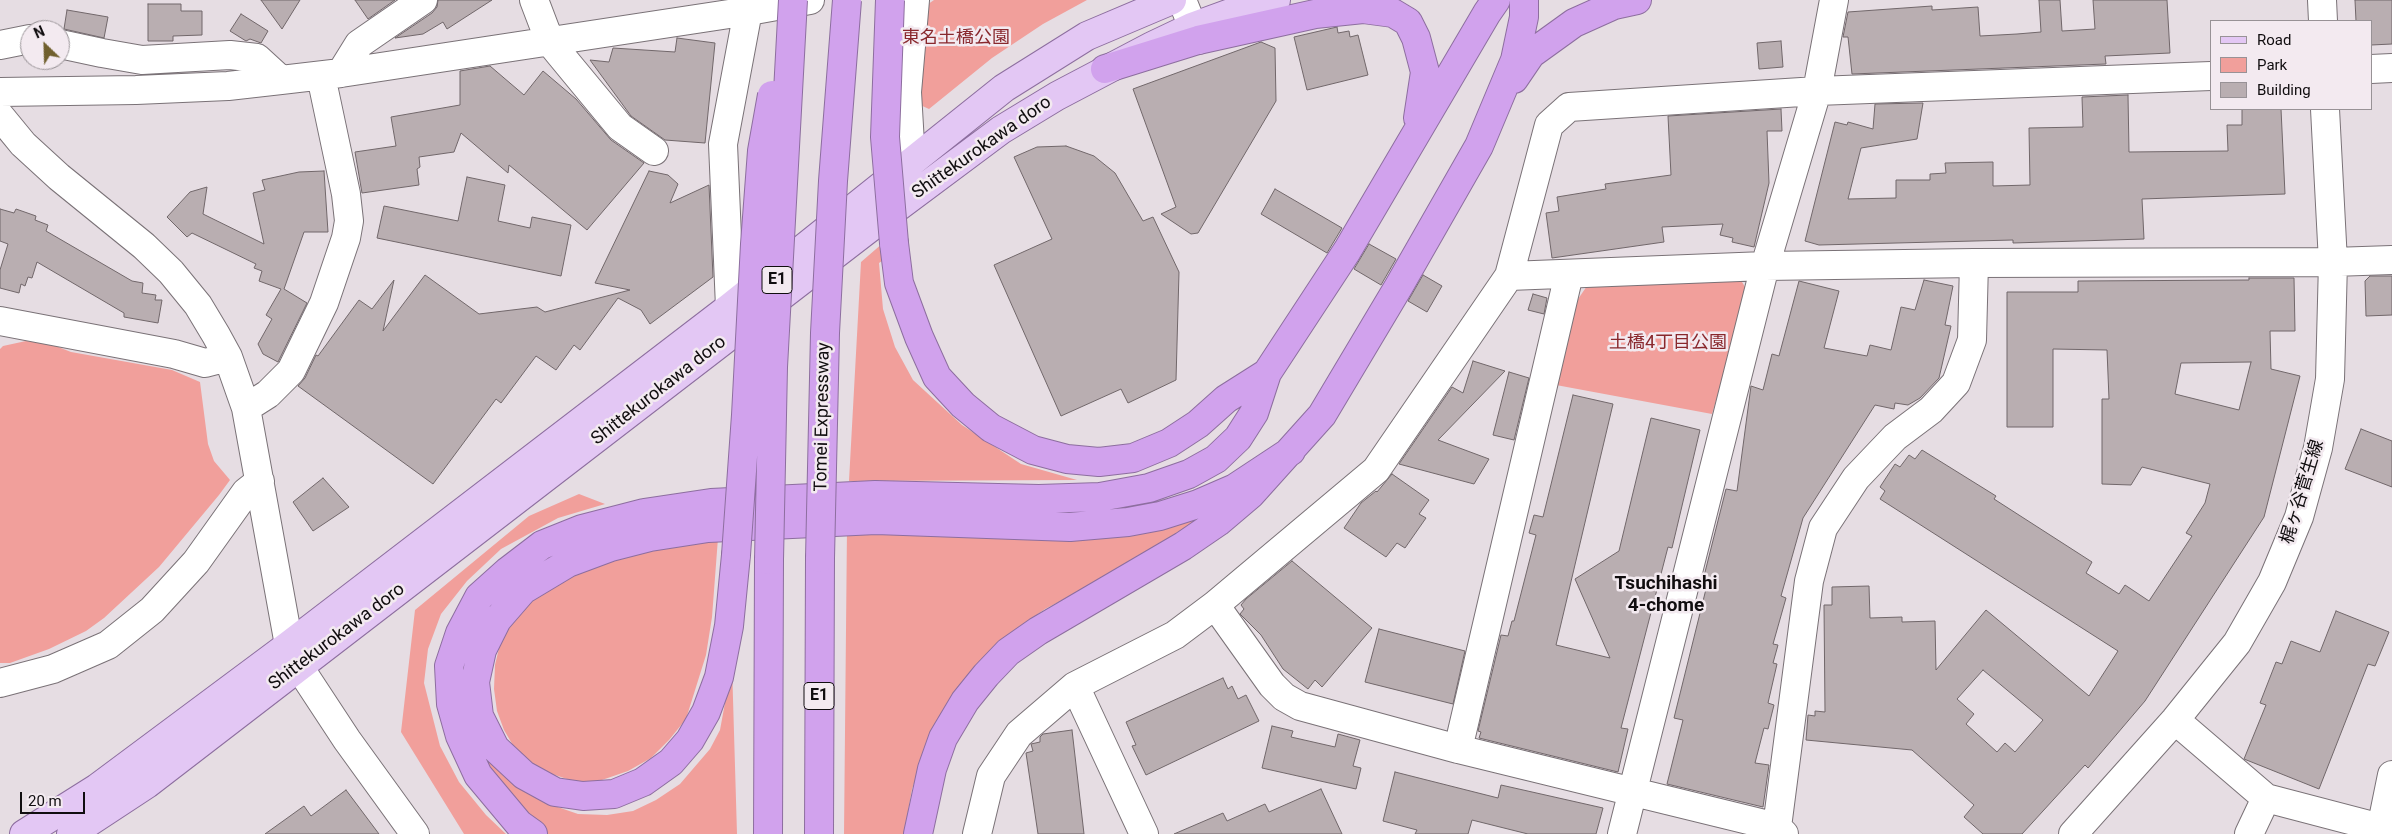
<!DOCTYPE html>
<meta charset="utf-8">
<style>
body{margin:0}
#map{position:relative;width:2392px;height:834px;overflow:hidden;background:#e6dde3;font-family:Roboto,sans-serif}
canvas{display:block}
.legend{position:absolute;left:2210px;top:20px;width:162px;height:90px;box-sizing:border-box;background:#f3eaf0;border:1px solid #989296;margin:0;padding:6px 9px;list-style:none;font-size:15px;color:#100d0f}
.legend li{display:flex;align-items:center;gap:10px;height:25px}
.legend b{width:25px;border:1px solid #989296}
.north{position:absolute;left:20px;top:20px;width:50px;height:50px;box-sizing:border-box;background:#f3eaf0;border:1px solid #989296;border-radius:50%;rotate:336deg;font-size:14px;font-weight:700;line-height:20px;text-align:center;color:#100d0f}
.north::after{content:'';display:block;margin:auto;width:18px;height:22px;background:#70602e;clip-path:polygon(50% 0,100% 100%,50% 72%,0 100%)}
.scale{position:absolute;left:20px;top:792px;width:65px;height:22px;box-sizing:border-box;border:2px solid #100d0f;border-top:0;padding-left:6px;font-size:15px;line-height:18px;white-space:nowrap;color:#100d0f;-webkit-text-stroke:4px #f3eaf0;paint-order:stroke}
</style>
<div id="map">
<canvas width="2392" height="834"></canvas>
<ul class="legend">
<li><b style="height:6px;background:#e3c7f4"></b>Road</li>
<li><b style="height:14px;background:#f19f9b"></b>Park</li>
<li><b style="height:14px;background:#b9aeb1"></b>Building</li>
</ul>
<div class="north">N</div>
<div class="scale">20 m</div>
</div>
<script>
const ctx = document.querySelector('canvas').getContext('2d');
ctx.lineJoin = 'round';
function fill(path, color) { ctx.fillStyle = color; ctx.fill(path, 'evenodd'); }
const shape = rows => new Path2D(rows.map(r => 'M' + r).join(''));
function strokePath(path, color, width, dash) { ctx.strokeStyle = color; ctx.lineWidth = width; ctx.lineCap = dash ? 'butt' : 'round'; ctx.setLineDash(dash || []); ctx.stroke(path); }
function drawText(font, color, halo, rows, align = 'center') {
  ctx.font = font + ' Roboto,"Noto Sans JP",sans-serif'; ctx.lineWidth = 5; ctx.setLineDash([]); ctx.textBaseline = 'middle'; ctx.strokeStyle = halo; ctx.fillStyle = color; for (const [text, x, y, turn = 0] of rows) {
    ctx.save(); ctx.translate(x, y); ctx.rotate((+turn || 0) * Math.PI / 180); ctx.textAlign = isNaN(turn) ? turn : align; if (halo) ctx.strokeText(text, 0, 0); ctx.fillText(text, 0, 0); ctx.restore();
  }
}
fill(shape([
 [934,0,1087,0,1043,24,992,58,929,109,918,104,921,9],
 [883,243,885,259,879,263,883,309,895,347,913,380,962,425,1021,464,1077,480,849,481,861,262],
 [1739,277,1748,292,1712,414,1556,385,1576,302,1587,286],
 [26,341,48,343,71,352,172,370,200,382,208,444,214,461,230,480,219,495,159,567,104,618,86,631,49,649,10,663,0,663,0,349,3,346],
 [579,494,605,504,558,518,501,549,467,581,441,614,428,649,424,683,440,746,459,782,486,815,506,834,464,834,401,732,415,610,529,516],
 [1215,509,1192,526,1114,573,1045,609,1018,628,990,651,951,697,933,729,912,789,904,834,844,834,847,528],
 [718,538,712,617,706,655,686,719,669,740,651,758,628,771,599,781,576,782,552,774,532,764,514,747,504,730,497,711,494,689,495,665,500,644,512,623,531,601,557,583,588,569,625,557,675,545],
 [732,665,737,834,545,834,485,763,491,760,512,783,543,802,578,814,607,815,633,811,656,800,680,784,710,749,720,730]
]), '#f19f9b');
const building = shape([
 [261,0,300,0,282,29,261,0],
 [355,0,395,0,368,19,355,0],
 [438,0,492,0,447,29,443,22,423,34,395,38,432,13,437,7,438,0],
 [2039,0,2060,0,2062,31,2095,29,2093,0,2167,0,2170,53,2105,56,2106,64,1852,74,1848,37,1843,37,1848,12,1932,6,1932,10,1978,7,1980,36,2017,34,2041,32,2039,0],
 [2355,0,2392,0,2392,44,2371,45,2371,21,2356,21,2355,0],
 [148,4,181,4,181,11,202,11,202,35,173,36,173,41,148,41,148,4],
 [67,10,108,17,104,38,64,29,67,10],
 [241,14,268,31,261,43,250,39,246,41,230,31,241,14],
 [1337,27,1338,33,1349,31,1350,37,1358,35,1368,75,1307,90,1294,37,1337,27],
 [677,38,715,43,705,143,665,140,631,116,590,60,609,62,613,48,675,52,677,38],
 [1781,41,1783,67,1759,69,1757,43,1781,41],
 [1261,42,1275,48,1276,101,1198,233,1191,234,1161,214,1176,207,1133,89,1261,42],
 [490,66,524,95,543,71,576,99,611,140,644,163,587,230,509,165,508,173,461,133,454,152,419,157,420,167,417,169,419,185,362,193,355,152,396,146,391,117,460,105,460,71,490,66],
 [2128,95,2129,152,2228,151,2227,125,2242,125,2242,109,2281,109,2285,194,2142,199,2144,239,2013,243,2013,240,1819,245,1805,241,1835,122,1847,125,1848,122,1873,129,1875,104,1923,103,1917,139,1861,148,1848,199,1896,198,1896,180,1930,180,1930,174,1946,173,1945,163,1993,162,1993,186,2030,185,2029,128,2083,127,2082,97,2128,95],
 [1781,109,1782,131,1767,131,1769,183,1754,247,1732,242,1733,238,1720,235,1723,224,1662,227,1664,242,1552,258,1546,213,1559,211,1557,197,1606,189,1605,184,1671,175,1668,116,1781,109],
 [1066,146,1094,156,1115,173,1143,221,1153,217,1179,272,1176,380,1128,403,1121,389,1061,416,994,265,1052,239,1014,157,1037,147,1066,146],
 [324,171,328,232,304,232,284,289,307,303,278,362,263,354,258,344,272,319,266,315,281,289,259,281,262,271,254,268,256,264,192,233,187,237,167,217,190,192,207,187,203,214,264,244,253,193,265,190,262,180,299,172,324,171],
 [649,171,668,175,678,184,670,203,709,185,713,277,650,324,641,310,618,298,580,350,574,345,556,370,536,356,501,403,496,399,433,484,298,386,305,378,316,355,318,356,359,300,372,309,394,280,383,331,425,275,479,314,537,307,545,312,630,290,595,283,649,171],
 [467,177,505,185,498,221,530,228,532,217,571,225,561,276,377,238,384,206,458,221,467,177],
 [1275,189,1342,228,1327,253,1261,214,1275,189],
 [0,209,14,213,16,209,36,216,35,220,48,225,46,231,132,281,143,283,142,293,156,295,155,300,162,300,158,323,124,317,124,313,37,262,32,278,28,277,25,286,21,284,19,293,0,288,0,270,8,244,0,241,0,209],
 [1369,244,1396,259,1381,285,1354,269,1369,244],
 [1423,275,1442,286,1427,312,1408,301,1423,275],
 [2370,276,2392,276,2392,315,2366,316,2365,281,2370,276],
 [2249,278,2294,278,2295,331,2270,331,2271,369,2300,376,2264,517,2145,701,2088,768,2085,765,2022,834,1983,834,1964,817,1974,805,1912,750,1806,740,1808,715,1815,716,1815,711,1825,712,1824,605,1832,605,1832,587,1869,586,1870,618,1902,617,1902,622,1935,621,1936,670,1986,610,2089,696,2118,651,1880,499,1885,491,1880,487,1895,464,1900,467,1909,455,1915,459,1922,450,1996,496,1994,499,2092,562,2086,573,2119,594,2125,585,2149,601,2192,536,2186,533,2205,503,2210,484,2142,467,2131,485,2102,484,2102,399,2109,399,2107,350,2053,349,2053,427,2007,427,2007,292,2078,292,2078,281,2249,280,2249,278],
 [2251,362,2239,410,2175,394,2181,363,2251,362],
 [1983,670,2043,720,2015,752,2005,743,1997,752,1966,724,1974,714,1957,699,1983,670],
 [1924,280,1953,286,1945,325,1951,326,1939,378,1920,398,1908,405,1895,403,1894,409,1875,405,1803,518,1781,596,1786,598,1773,644,1778,645,1773,663,1777,664,1768,703,1774,705,1768,729,1764,728,1755,763,1769,765,1763,807,1667,784,1683,720,1674,718,1707,585,1702,584,1726,489,1737,491,1751,386,1763,390,1772,354,1779,356,1799,281,1839,291,1824,348,1867,356,1870,345,1891,350,1901,307,1915,310,1924,280],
 [1533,294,1547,298,1544,314,1528,310,1533,294],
 [1473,361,1505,371,1438,440,1489,459,1474,484,1399,464,1452,387,1463,393,1473,361],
 [1509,372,1529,378,1514,440,1493,435,1509,372],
 [1573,395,1613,404,1556,645,1610,658,1575,579,1619,551,1651,418,1700,430,1672,548,1668,547,1621,728,1628,729,1618,772,1479,738,1481,732,1478,731,1501,635,1508,636,1512,621,1514,621,1536,535,1529,533,1534,515,1543,517,1573,395],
 [2361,429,2392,441,2392,487,2345,469,2361,429],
 [1392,474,1429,500,1419,514,1426,518,1405,548,1397,543,1386,557,1344,528,1361,503,1376,491,1377,492,1392,474],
 [323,478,349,507,313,531,293,502,323,478],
 [1292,561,1372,628,1322,687,1315,680,1308,689,1283,669,1261,635,1240,614,1244,609,1241,605,1246,599,1292,561],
 [2336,611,2389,632,2375,666,2368,664,2319,789,2244,759,2266,705,2260,703,2276,662,2282,664,2291,641,2320,652,2336,611],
 [1379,629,1465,651,1453,704,1365,682,1379,629],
 [1223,678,1228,689,1232,686,1238,699,1246,695,1259,721,1146,775,1132,746,1136,745,1126,722,1223,678],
 [1272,726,1293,731,1291,737,1335,747,1338,734,1360,740,1353,766,1361,768,1356,789,1262,768,1272,726],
 [1072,730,1084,834,1038,834,1026,753,1033,751,1031,744,1040,742,1040,737,1043,734,1072,730],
 [1395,772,1498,798,1501,785,1603,808,1596,834,1528,834,1472,820,1468,834,1415,834,1417,830,1383,821,1395,772],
 [1321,789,1342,834,1174,834,1223,813,1227,821,1265,804,1269,812,1321,789],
 [346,790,379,834,265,834,304,806,311,816,346,790]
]);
fill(building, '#b9aeb1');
strokePath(building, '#71676a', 1);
const minor = shape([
 [534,0,550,42,558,52,620,127,654,151],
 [1182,0,1198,40],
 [2322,0,2323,21],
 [60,44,102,53,142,60,230,55,257,58,281,80],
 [0,45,30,39],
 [2371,69,2392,68],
 [341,73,359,44,423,0],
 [0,92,136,90,228,86,281,80,341,73,749,11,810,0],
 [0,116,23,144,59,177,144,246,171,272,198,305,216,335,228,357,246,408,289,645,299,667,347,740,415,834],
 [911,161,907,92,915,0],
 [1509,276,1765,266,1974,263,2333,262,2392,260],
 [730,307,723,144,750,0],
 [0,321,174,354,205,363,228,357],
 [246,408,268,394,291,371,324,303,346,238,349,221,346,194,321,76],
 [1215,605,1272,685,1284,697,1300,706,1458,749,1777,827,1784,834],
 [0,683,53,669,108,645,152,610,196,562,246,492,260,481],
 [1075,686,1144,834],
 [2175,720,2266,798,2392,831],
 [1458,749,1569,274],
 [1777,827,1809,581,1823,528,1856,478,1895,437,1931,410,1956,383,1972,340,1974,263],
 [977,834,991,776,1019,734,1075,686,1175,635,1215,605,1376,470,1509,276,1549,125,1569,107,1817,91,2211,76],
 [1622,834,1765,266,1817,91,1834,0],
 [2073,834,2175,720,2237,643,2272,582,2299,517,2318,448,2330,379,2333,262,2325,109],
 [2249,834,2266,798],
 [2380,834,2392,775]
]);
const major = shape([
 [24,834,97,788,289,645,730,307,1004,88,1087,36,1172,0],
 [71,834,147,784,867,230,1001,130,1057,96,1152,46,1192,27,1244,8,1276,0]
]);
const highway = shape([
 [1105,69,1198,40,1315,14,1363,9,1393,13,1408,22,1416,38,1425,72,1418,118],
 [1514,79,1531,54,1574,23,1614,5,1637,0],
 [894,243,899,283,919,337,937,377,963,405,991,428,1033,450,1067,459,1099,462,1133,458,1169,443,1198,424,1226,399,1267,373],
 [736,555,729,626,719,677,706,712,690,740,671,762,643,782,614,794,583,796,555,792,524,775,495,748,479,716,475,682,482,650,497,620,523,590,568,563,611,547,650,537,708,528,876,520,1070,527,1128,522,1160,516,1198,504,1235,488,1291,451],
 [533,834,519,824,478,775,460,736,451,704,449,666,460,633,479,597,508,571,542,545,582,529,644,513,711,503,875,495,1039,499,1100,497,1149,488,1189,474,1216,459,1238,438,1254,413,1267,373,1347,251,1487,13,1496,0],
 [768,834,769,560],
 [819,834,820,558],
 [918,834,932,769,943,738,965,701,986,675,1008,652,1038,631,1183,546,1218,522,1251,494,1322,415,1399,286,1479,146,1515,60,1524,17,1524,0]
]);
strokePath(minor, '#7a7277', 30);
strokePath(major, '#8d6e9f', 30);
strokePath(highway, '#8d6e9f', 30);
strokePath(minor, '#fff', 28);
strokePath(major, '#e3c7f4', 28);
strokePath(highway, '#d1a2ed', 28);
const highwayBridge = shape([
 [890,0,885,137,894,243],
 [736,555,746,415,755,244,762,151,772,95],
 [820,558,825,333,833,181,847,0],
 [769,560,773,367,793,0]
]);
strokePath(highwayBridge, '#8d6e9f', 30, []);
strokePath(highwayBridge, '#d1a2ed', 28);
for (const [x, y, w] of [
 [777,280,30],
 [819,696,30]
]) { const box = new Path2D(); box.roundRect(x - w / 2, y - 13.5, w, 27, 4); ctx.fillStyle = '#f3eaf0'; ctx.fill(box); strokePath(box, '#100d0f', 1); }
drawText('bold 16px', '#100d0f', null, [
 ["E1",777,280],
 ["E1",819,696]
]);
drawText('18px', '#89282d', '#f3eaf0', [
 ["東名土橋公園",956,38],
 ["土橋4丁目公園",1668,343]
]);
drawText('18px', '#100d0f', '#f3eaf0', [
 ["Shittekurokawa doro",982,148,-35],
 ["Shittekurokawa doro",659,391,-38],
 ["Tomei Expressway",823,417,-89],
 ["梶ヶ谷菅生線",2303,492,-73],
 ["Shittekurokawa doro",337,637,-37]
]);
drawText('bold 19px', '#100d0f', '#f3eaf0', [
 ["Tsuchihashi",1666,584],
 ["4-chome",1666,606]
]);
</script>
